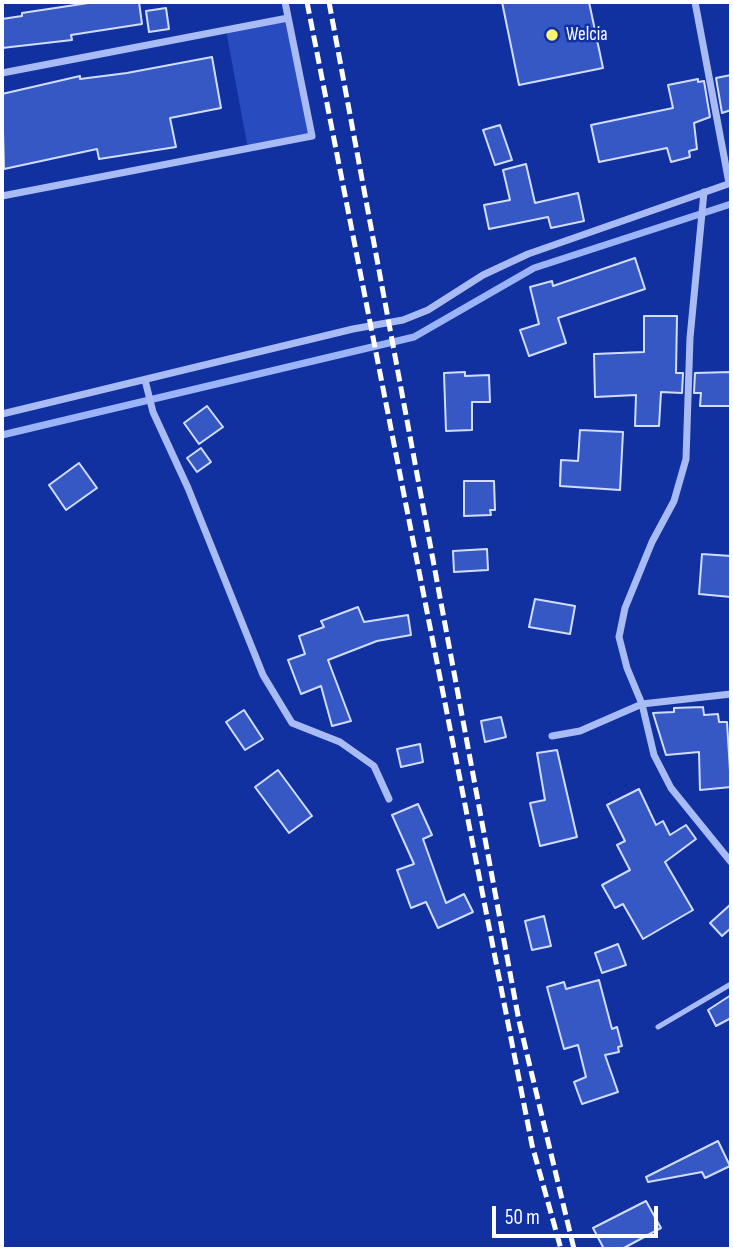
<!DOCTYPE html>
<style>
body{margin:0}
#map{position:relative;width:733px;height:1251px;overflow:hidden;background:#1131a0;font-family:"Sofia Sans Condensed",sans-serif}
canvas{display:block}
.frame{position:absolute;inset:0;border:4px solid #fff;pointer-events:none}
.scale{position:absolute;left:492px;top:1206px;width:166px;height:32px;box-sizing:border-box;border:4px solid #fff;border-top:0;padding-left:9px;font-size:21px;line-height:24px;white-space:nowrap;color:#fff;-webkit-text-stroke:5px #1131a0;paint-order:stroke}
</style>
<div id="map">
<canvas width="733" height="1251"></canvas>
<div class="frame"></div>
<div class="scale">50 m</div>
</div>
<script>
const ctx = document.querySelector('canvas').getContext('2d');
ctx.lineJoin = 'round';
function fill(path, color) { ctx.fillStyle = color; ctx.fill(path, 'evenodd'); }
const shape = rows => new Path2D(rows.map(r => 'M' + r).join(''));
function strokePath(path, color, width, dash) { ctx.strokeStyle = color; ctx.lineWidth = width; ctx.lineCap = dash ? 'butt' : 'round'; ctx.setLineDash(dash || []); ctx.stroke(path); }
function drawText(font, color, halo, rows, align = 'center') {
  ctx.font = font + ' "Sofia Sans Condensed",sans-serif'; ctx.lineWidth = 5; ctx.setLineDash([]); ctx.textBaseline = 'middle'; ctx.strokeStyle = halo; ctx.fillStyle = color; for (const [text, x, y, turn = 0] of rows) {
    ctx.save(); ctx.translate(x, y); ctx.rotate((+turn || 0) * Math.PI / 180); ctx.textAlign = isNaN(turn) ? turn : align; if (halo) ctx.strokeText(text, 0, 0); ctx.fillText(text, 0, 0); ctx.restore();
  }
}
fill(shape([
 [288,18,312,136,248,149,226,30]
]), '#284cc0');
strokePath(shape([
 [2,435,414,337,534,268,731,204]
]), '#9bb3f8', 7);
const building = shape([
 [95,2,139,2,142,24,71,35,72,40,2,48,2,19,22,16,22,13,95,2],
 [502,2,589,2,603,68,519,85,502,2],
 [166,8,169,29,149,32,146,11,166,8],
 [212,57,221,108,170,118,176,147,99,159,97,149,4,169,2,94,80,76,80,79,127,73,212,57],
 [731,75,731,110,722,113,716,78,731,75],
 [698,79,698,82,704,81,710,117,694,123,697,149,689,151,690,157,671,162,667,148,599,162,591,125,673,108,668,85,698,79],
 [500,125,512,160,495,165,483,130,500,125],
 [526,164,535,203,578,193,584,221,551,228,548,217,489,229,484,205,510,200,503,170,526,164],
 [635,258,645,289,558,318,566,343,529,356,520,330,539,324,530,287,552,281,553,286,635,258],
 [644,316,677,316,676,373,683,373,682,393,661,392,659,426,635,426,636,395,595,397,594,354,644,352,644,316],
 [465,372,465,376,489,375,490,402,472,402,472,430,446,431,444,373,465,372],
 [731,372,731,406,700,406,701,393,694,393,695,373,731,372],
 [207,406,223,427,199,444,184,423,207,406],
 [580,430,623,432,620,490,560,486,561,460,578,461,580,430],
 [201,448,211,462,197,472,187,458,201,448],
 [79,463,97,488,66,510,49,485,79,463],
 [464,481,494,481,495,510,490,510,491,515,464,516,464,481],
 [487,549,488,570,454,572,453,551,487,549],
 [702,554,731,556,731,597,699,594,702,554],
 [535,599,575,606,570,634,529,627,535,599],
 [358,607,364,622,408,615,411,635,377,641,328,660,351,721,332,726,321,686,301,694,288,660,305,654,299,636,324,627,321,621,358,607],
 [703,707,704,715,718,714,719,722,727,722,731,787,700,790,699,752,666,755,653,713,674,712,674,708,703,707],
 [244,710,263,739,245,750,226,722,244,710],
 [501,717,506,737,485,742,481,721,501,717],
 [420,744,423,762,401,767,397,749,420,744],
 [557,750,577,837,540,846,530,803,545,800,537,753,557,750],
 [278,770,312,816,289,833,255,787,278,770],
 [639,789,656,825,663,821,670,835,686,825,696,839,665,862,693,910,643,939,623,904,615,908,602,885,630,870,617,845,625,841,607,805,639,789],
 [418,804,432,835,423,839,446,903,464,894,473,912,438,928,426,902,411,908,397,870,414,864,392,815,418,804],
 [731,904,731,928,722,936,710,923,731,904],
 [544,916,551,946,532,950,525,921,544,916],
 [618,944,626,965,602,973,595,953,618,944],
 [599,980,612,1029,617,1027,622,1046,618,1047,619,1052,605,1055,618,1092,582,1104,574,1082,586,1077,578,1045,564,1049,547,987,564,982,566,989,599,980],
 [731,995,731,1018,716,1026,708,1010,731,995],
 [718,1141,730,1166,705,1178,702,1172,648,1182,646,1177,718,1141],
 [646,1201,661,1228,622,1249,604,1249,593,1228,646,1201]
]);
fill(building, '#3558c5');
strokePath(building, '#d2ddfe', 2);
strokePath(shape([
 [658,1027,731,984]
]), '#a9bbf5', 5);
strokePath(shape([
 [695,2,729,183],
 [2,73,288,18],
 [704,192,690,338,686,459,674,501,652,542,625,608,619,637,627,668,642,704,654,755,671,788,731,862],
 [2,196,312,136,285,2],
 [145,380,153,412,188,488,263,675,292,723,340,742,374,766,389,799],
 [2,414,353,329,403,320,428,310,483,275,528,254,731,183],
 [552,736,580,731,642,704,731,694]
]), '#a9bbf5', 7);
strokePath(shape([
 [307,2,532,1145,561,1249],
 [329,2,519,1021,574,1249]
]), '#fff', 5, [12, 5]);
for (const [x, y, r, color] of [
 [552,35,7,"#fff46d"]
]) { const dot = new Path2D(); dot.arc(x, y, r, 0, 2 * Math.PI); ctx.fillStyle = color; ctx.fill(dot); strokePath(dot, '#1131a0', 2.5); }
drawText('19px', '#fff', '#1131a0', [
 ["Welcia",566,35]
], 'left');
</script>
